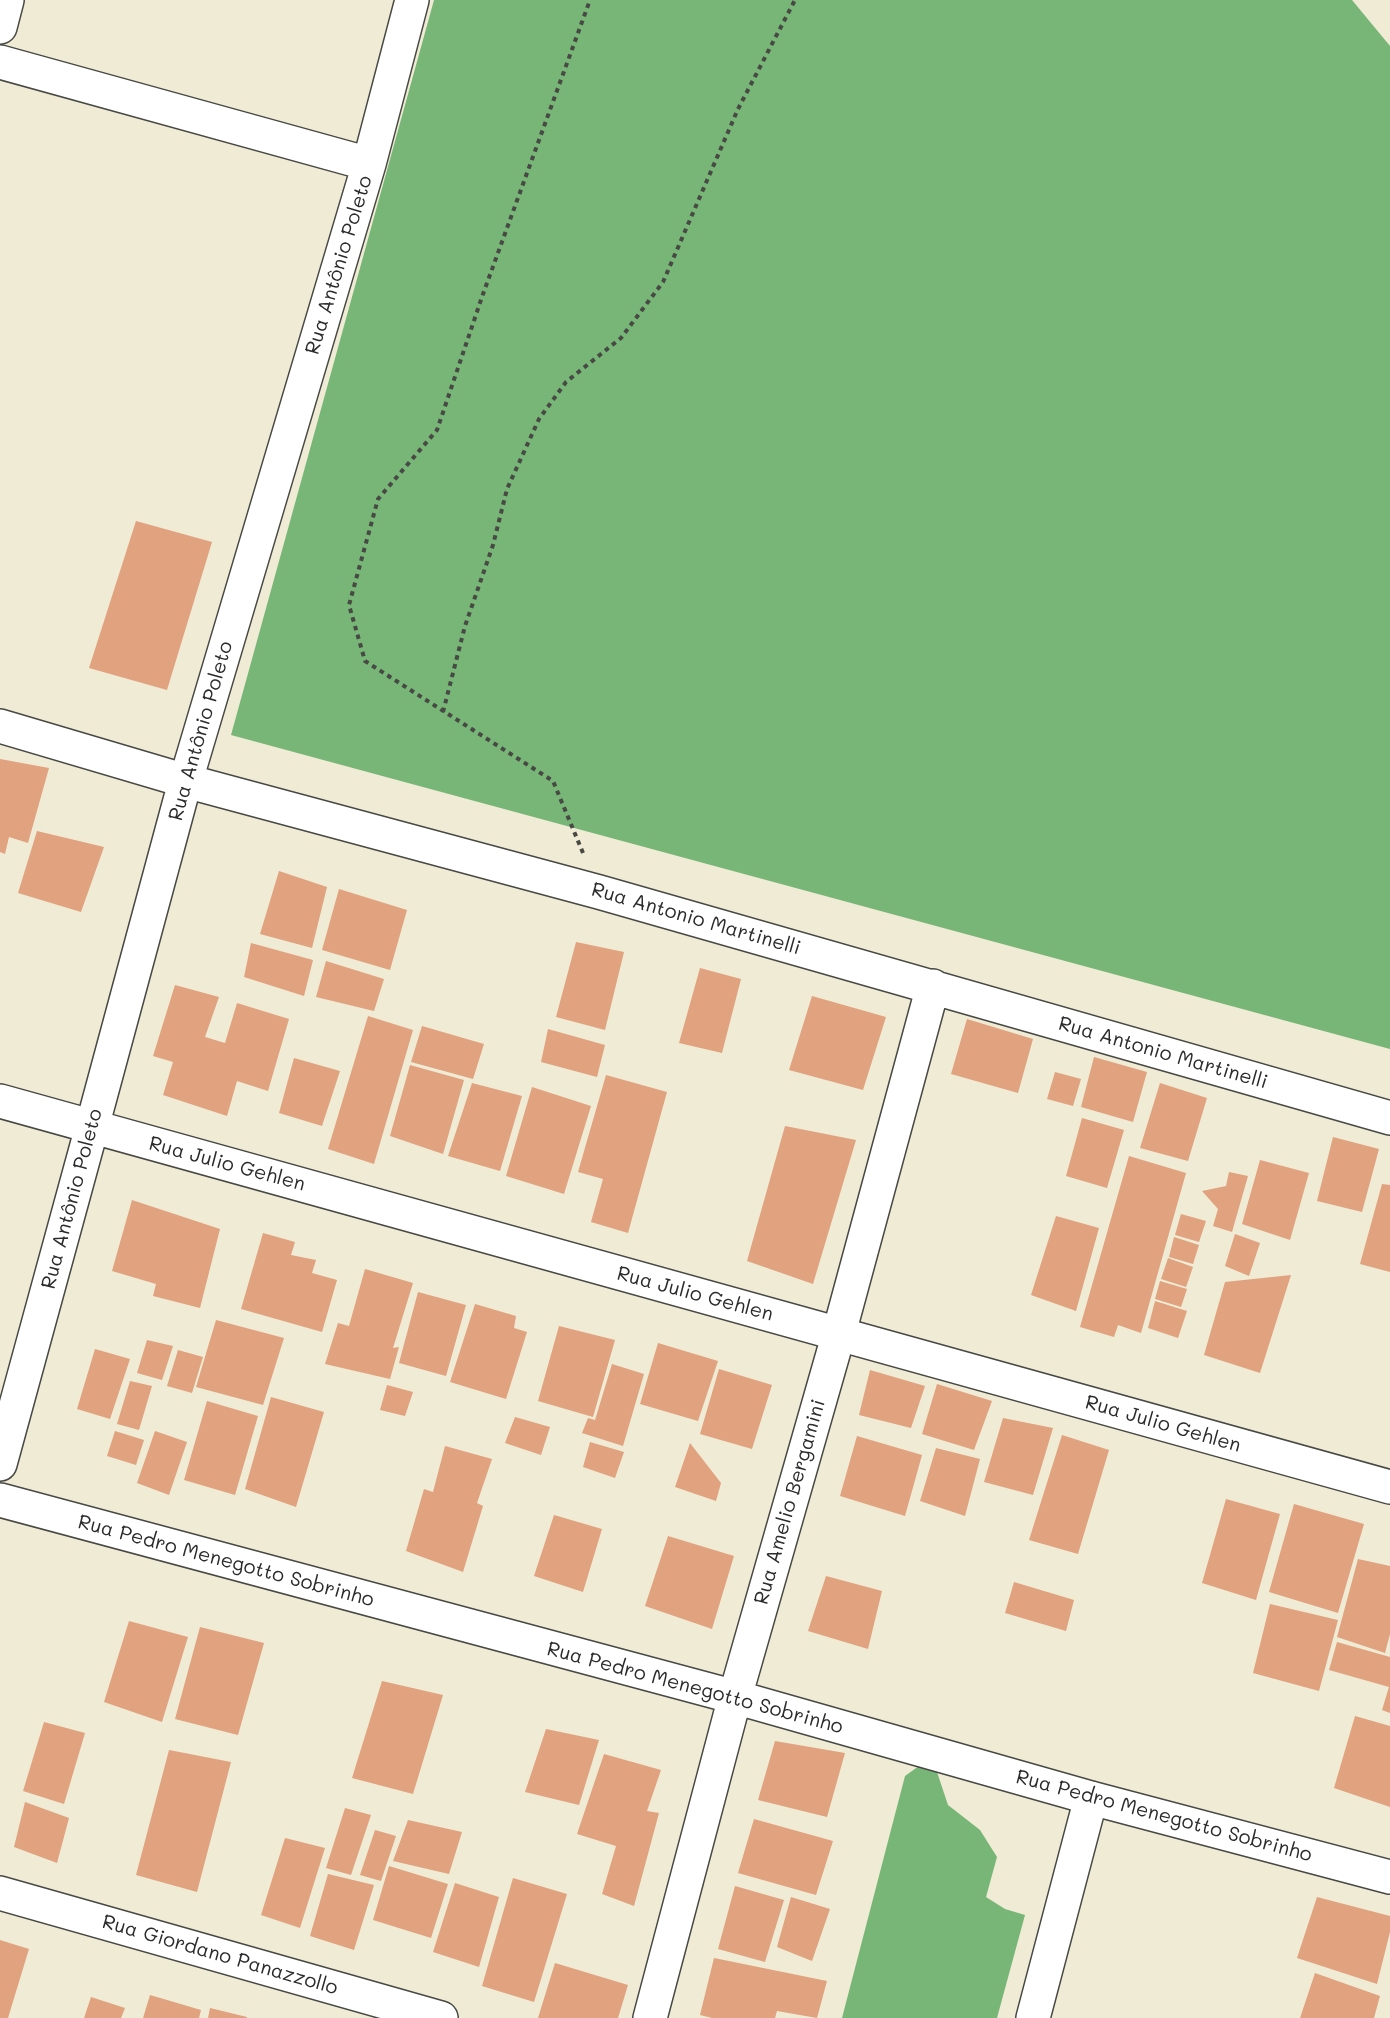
<!DOCTYPE html>
<meta charset="utf-8">
<style>
body{margin:0}
canvas{display:block;background:#efebd4}
</style>
<canvas width="1390" height="2018"></canvas>
<script>
const ctx = document.querySelector('canvas').getContext('2d');
ctx.lineJoin = 'round';
function fill(path, color) { ctx.fillStyle = color; ctx.fill(path, 'evenodd'); }
const shape = rows => new Path2D(rows.map(r => 'M' + r).join(''));
function strokePath(path, color, width, dash) { ctx.strokeStyle = color; ctx.lineWidth = width; ctx.lineCap = dash ? 'butt' : 'round'; ctx.setLineDash(dash || []); ctx.stroke(path); }
function drawText(font, color, halo, rows, align = 'center') {
  ctx.font = font + ' Mali,sans-serif'; ctx.lineWidth = 4.5; ctx.setLineDash([]); ctx.textBaseline = 'middle'; ctx.strokeStyle = halo; ctx.fillStyle = color; for (const [text, x, y, turn = 0] of rows) {
    ctx.save(); ctx.translate(x, y); ctx.rotate((+turn || 0) * Math.PI / 180); ctx.textAlign = isNaN(turn) ? turn : align; if (halo) ctx.strokeText(text, 0, 0); ctx.fillText(text, 0, 0); ctx.restore();
  }
}
fill(shape([
 [434,0,1352,0,1390,46,1390,1049,231,735],
 [919,1766,936,1769,948,1805,980,1830,997,1857,986,1897,1005,1909,1025,1915,997,2018,842,2018,905,1776]
]), '#77b677');
fill(shape([
 [136,521,212,542,167,690,89,668],
 [0,759,49,768,28,843,9,837,5,854,0,852],
 [37,831,104,847,81,912,18,893],
 [279,871,327,887,312,948,260,934],
 [339,889,407,910,390,970,322,950],
 [576,942,624,952,605,1030,556,1017],
 [251,943,313,960,304,996,244,977],
 [326,961,384,979,374,1011,316,997],
 [700,968,741,979,722,1053,679,1043],
 [175,985,219,997,205,1037,225,1043,237,1003,289,1019,268,1091,237,1081,227,1116,163,1095,173,1062,153,1056],
 [812,996,886,1017,863,1090,789,1070],
 [368,1016,413,1030,374,1164,328,1149],
 [967,1019,1033,1039,1018,1093,951,1074],
 [422,1026,484,1044,473,1079,411,1062],
 [548,1029,605,1045,597,1077,541,1062],
 [1094,1057,1147,1072,1133,1122,1081,1107],
 [294,1058,340,1071,322,1126,279,1113],
 [410,1065,464,1080,443,1154,390,1136],
 [1055,1072,1081,1079,1073,1106,1047,1099],
 [606,1075,667,1092,628,1233,591,1222,603,1179,578,1172],
 [472,1083,522,1096,500,1171,448,1156],
 [1160,1083,1207,1098,1188,1161,1140,1148],
 [532,1087,591,1106,564,1194,506,1176],
 [1082,1118,1124,1130,1107,1188,1066,1176],
 [785,1126,856,1140,813,1284,747,1261],
 [1333,1137,1379,1149,1362,1212,1317,1201],
 [1129,1156,1186,1173,1141,1333,1118,1325,1114,1337,1080,1327],
 [1260,1160,1309,1173,1290,1240,1242,1224],
 [1229,1172,1248,1176,1232,1232,1213,1226,1218,1209,1202,1191,1226,1186],
 [1382,1184,1390,1185,1390,1272,1360,1264],
 [132,1200,220,1229,200,1308,153,1296,156,1284,112,1271],
 [1181,1214,1206,1221,1199,1242,1175,1235],
 [1056,1216,1099,1228,1076,1311,1031,1295],
 [263,1233,295,1242,291,1255,316,1260,312,1273,337,1280,322,1332,241,1309],
 [1235,1234,1260,1243,1249,1276,1225,1266],
 [1174,1237,1199,1245,1193,1264,1169,1257],
 [1168,1258,1193,1267,1186,1287,1161,1279],
 [365,1269,413,1283,393,1348,399,1347,390,1379,325,1364,338,1323,349,1326],
 [1291,1275,1260,1373,1204,1355,1225,1282],
 [1160,1281,1187,1289,1181,1307,1155,1299],
 [418,1292,466,1305,446,1376,399,1363],
 [1155,1301,1187,1311,1178,1338,1148,1328],
 [475,1304,516,1316,514,1328,527,1332,506,1399,450,1382],
 [216,1320,284,1338,263,1405,196,1387],
 [559,1326,615,1340,593,1417,538,1401],
 [147,1340,173,1346,162,1380,137,1373],
 [658,1343,718,1361,698,1421,640,1404],
 [95,1349,130,1359,110,1419,77,1409],
 [178,1350,203,1357,192,1393,167,1386],
 [612,1364,644,1374,623,1446,582,1433,588,1418,595,1420],
 [719,1369,772,1385,752,1449,700,1434],
 [870,1370,925,1386,911,1428,859,1415],
 [130,1381,152,1386,139,1430,117,1424],
 [937,1384,992,1401,974,1450,922,1434],
 [387,1385,413,1392,405,1416,380,1410],
 [271,1397,324,1412,296,1507,245,1489],
 [207,1401,258,1416,235,1495,184,1480],
 [515,1417,550,1427,541,1455,505,1443],
 [1003,1418,1053,1428,1033,1495,984,1482],
 [115,1431,144,1440,136,1465,107,1456],
 [155,1431,187,1442,169,1495,137,1483],
 [1062,1435,1109,1450,1078,1554,1029,1540],
 [857,1436,922,1455,905,1516,840,1496],
 [590,1442,624,1452,615,1478,583,1467],
 [690,1443,721,1483,716,1501,675,1487],
 [445,1446,492,1459,477,1503,483,1506,463,1572,406,1551,424,1489,433,1492],
 [936,1448,980,1459,965,1516,920,1501],
 [1226,1499,1280,1514,1256,1600,1202,1583],
 [1294,1504,1364,1524,1338,1613,1269,1592],
 [554,1515,602,1529,583,1592,534,1576],
 [668,1536,734,1556,712,1629,645,1606],
 [1358,1559,1390,1566,1390,1634,1385,1653,1337,1637],
 [826,1576,882,1591,868,1649,808,1631],
 [1014,1582,1074,1600,1066,1631,1005,1613],
 [1270,1604,1338,1620,1319,1691,1253,1673],
 [129,1621,188,1637,162,1722,104,1702],
 [200,1627,264,1643,238,1735,175,1719],
 [1337,1642,1390,1657,1390,1713,1382,1710,1389,1687,1329,1670],
 [382,1681,443,1695,413,1794,352,1778],
 [1355,1716,1390,1726,1390,1807,1334,1788],
 [44,1722,85,1733,64,1804,23,1791],
 [546,1729,599,1740,579,1805,525,1792],
 [775,1741,845,1753,827,1817,758,1800],
 [169,1750,231,1762,197,1892,136,1875],
 [604,1754,661,1770,647,1811,659,1813,634,1906,602,1894,616,1846,577,1834],
 [25,1802,69,1818,57,1863,14,1847],
 [345,1808,371,1815,351,1875,326,1868],
 [754,1819,833,1841,816,1895,738,1873],
 [408,1820,462,1832,449,1874,393,1861],
 [375,1830,396,1836,381,1881,360,1875],
 [285,1838,325,1848,300,1928,261,1915],
 [389,1866,448,1884,431,1938,373,1920],
 [328,1874,374,1885,354,1950,310,1936],
 [513,1878,567,1894,534,2002,482,1986],
 [455,1883,499,1897,479,1967,433,1952],
 [735,1886,784,1900,765,1962,718,1949],
 [791,1897,830,1909,812,1961,777,1947],
 [1317,1897,1390,1916,1390,1932,1377,1984,1297,1958],
 [0,1940,29,1949,8,2018,0,2018],
 [714,1958,827,1981,817,2018,777,2011,775,2018,712,2018,700,2015],
 [555,1963,628,1985,618,2018,538,2018],
 [1315,1973,1380,1996,1374,2018,1300,2018],
 [150,1995,201,2010,199,2018,143,2018],
 [91,1997,125,2008,121,2018,84,2018],
 [210,2008,247,2017,247,2018,208,2018]
]), '#e0a27f');
const street = shape([
 [0,27,7,0],
 [0,62,369,164],
 [0,726,186,781,599,892,1390,1118],
 [92,1127,181,797,369,164,412,0],
 [0,1500,735,1697,1091,1798,1390,1877],
 [0,1893,441,2018],
 [650,2018,735,1697,839,1333,933,986],
 [1033,2018,1091,1798]
]);
const secondary = shape([
 [0,1101,1390,1487],
 [0,1464,92,1127]
]);
strokePath(street, '#484844', 36);
strokePath(secondary, '#484844', 36);
strokePath(shape([
 [443,712,465,626,493,545,507,489,539,419,566,382,621,338,663,282,738,109,795,0],
 [583,853,553,781,365,661,349,605,378,499,437,430,483,294,590,0]
]), '#484844', 4, [4.5, 4.5]);
strokePath(street, '#fff', 33);
strokePath(secondary, '#fff', 33);
drawText('20px', '#2b2b2b', '#fff', [
 ["Rua Antônio Poleto",339,265,-73],
 ["Rua Antônio Poleto",201,731,-74],
 ["Rua Antonio Martinelli",696,919,16],
 ["Rua Antonio Martinelli",1163,1053,16],
 ["Rua Julio Gehlen",227,1164,15],
 ["Rua Antônio Poleto",72,1199,-75],
 ["Rua Julio Gehlen",695,1294,15],
 ["Rua Julio Gehlen",1163,1424,16],
 ["Rua Amelio Bergamini",790,1502,-74],
 ["Rua Pedro Menegotto Sobrinho",226,1561,15],
 ["Rua Pedro Menegotto Sobrinho",695,1688,15],
 ["Rua Pedro Menegotto Sobrinho",1164,1816,15],
 ["Rua Giordano Panazzollo",220,1955,16]
]);
</script>
